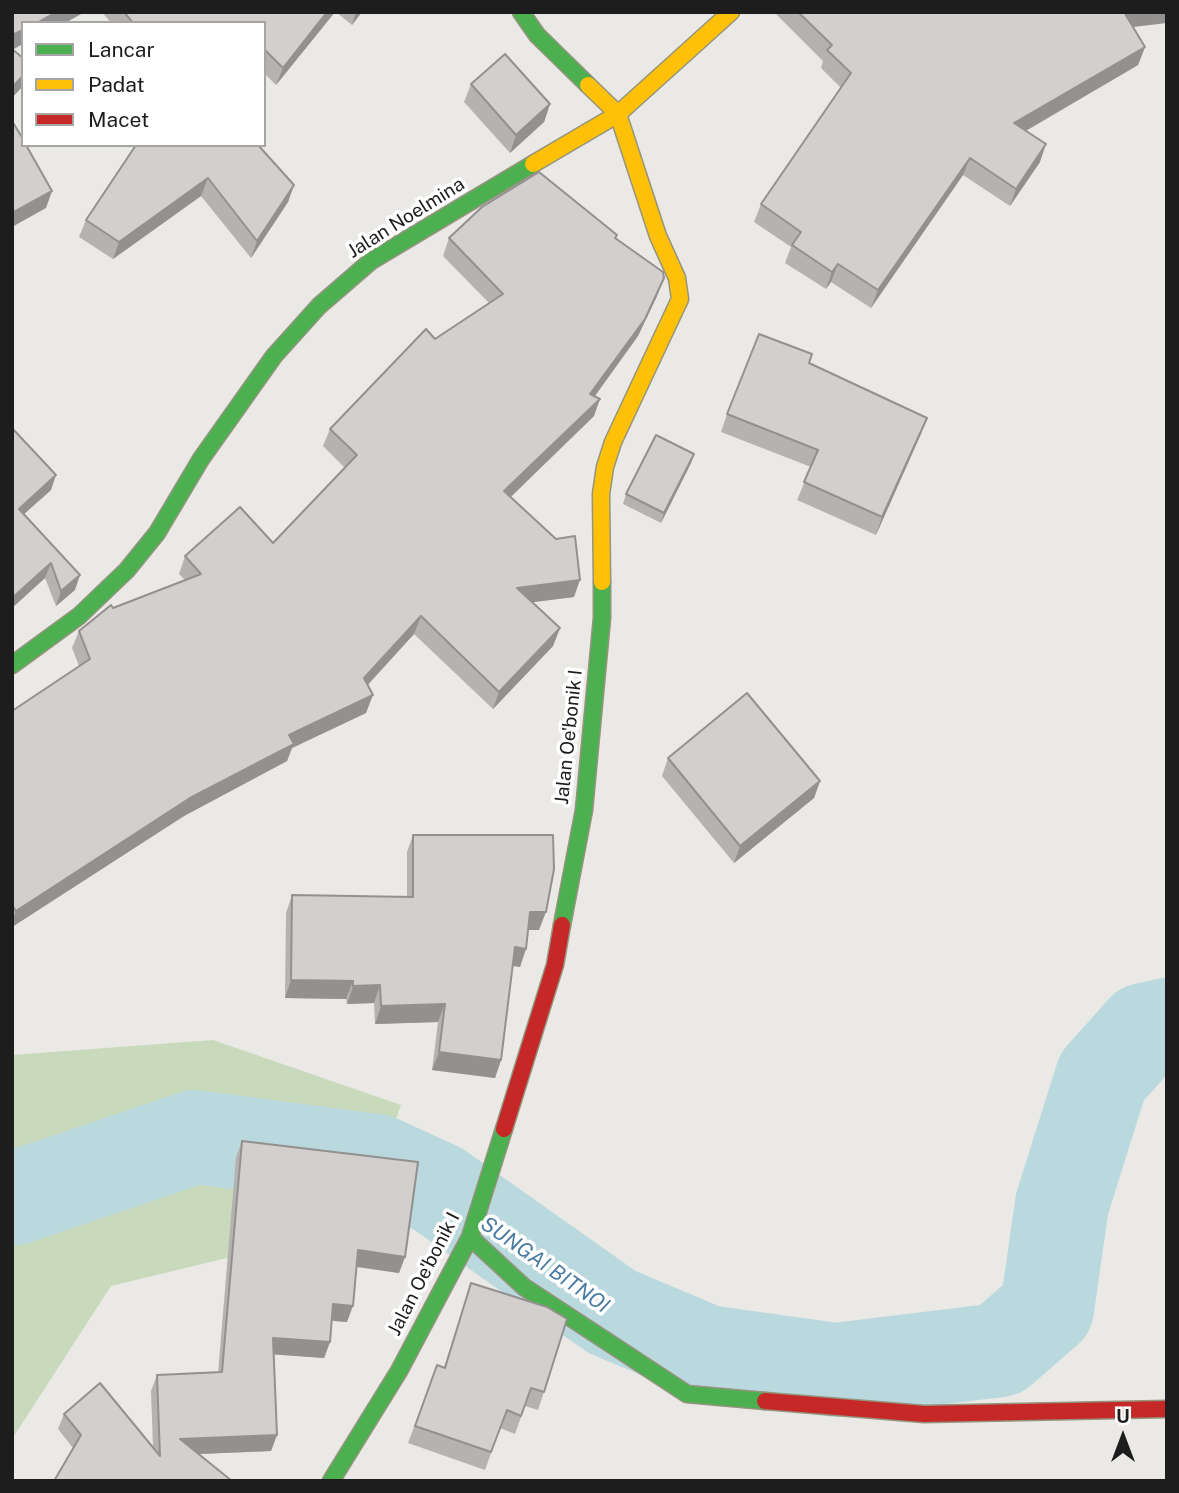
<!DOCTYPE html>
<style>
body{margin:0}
#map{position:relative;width:1179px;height:1493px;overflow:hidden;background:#ebe9e6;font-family:"Public Sans",sans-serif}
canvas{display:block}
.frame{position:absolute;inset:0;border:14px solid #1d1d1d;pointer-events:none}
.legend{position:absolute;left:21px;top:21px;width:245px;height:126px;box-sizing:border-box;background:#fff;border:2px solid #a5a5a5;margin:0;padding:9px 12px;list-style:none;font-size:21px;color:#1d1d1d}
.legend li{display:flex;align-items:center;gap:14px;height:35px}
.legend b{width:35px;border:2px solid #a5a5a5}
.north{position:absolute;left:1088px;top:1402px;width:70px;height:70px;-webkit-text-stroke:5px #fff;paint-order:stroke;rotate:0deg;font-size:19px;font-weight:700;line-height:28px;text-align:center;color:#1d1d1d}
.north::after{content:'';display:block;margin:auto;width:24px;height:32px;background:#1d1d1d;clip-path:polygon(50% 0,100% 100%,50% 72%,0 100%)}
</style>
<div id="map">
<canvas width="1179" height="1493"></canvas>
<div class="frame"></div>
<ul class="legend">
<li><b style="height:9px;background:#4caf50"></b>Lancar</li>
<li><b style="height:9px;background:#ffc107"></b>Padat</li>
<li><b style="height:9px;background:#c62828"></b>Macet</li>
</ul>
<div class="north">U</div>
</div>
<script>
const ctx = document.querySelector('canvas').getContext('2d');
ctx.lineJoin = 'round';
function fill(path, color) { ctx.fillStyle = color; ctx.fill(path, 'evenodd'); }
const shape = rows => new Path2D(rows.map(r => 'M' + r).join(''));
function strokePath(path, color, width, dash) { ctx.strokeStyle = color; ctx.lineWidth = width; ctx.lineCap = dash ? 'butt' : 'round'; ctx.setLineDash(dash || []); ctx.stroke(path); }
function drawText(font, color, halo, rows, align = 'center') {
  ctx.font = font + ' "Public Sans",sans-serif'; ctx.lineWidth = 7; ctx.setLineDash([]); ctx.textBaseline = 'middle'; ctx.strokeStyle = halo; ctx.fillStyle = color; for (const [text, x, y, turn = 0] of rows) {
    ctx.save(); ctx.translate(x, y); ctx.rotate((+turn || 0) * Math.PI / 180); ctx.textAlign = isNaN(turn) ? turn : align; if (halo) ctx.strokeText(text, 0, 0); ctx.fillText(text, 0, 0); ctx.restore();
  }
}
fill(shape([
 [213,1040,401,1105,359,1226,111,1286,12,1439,12,1055]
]), '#c8d9bc');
strokePath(shape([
 [12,1199,195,1137,377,1161,438,1189,612,1312,707,1352,836,1370,1000,1350,1047,1309,1062,1204,1102,1077,1144,1030,1167,1025]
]), '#bad9de', 94);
const fast = shape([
 [521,12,537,35,588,85],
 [12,665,79,616,127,570,157,533,201,459,274,356,319,306,371,261,533,164],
 [562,925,584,810,602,618,602,582],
 [470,1237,524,1287,687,1394,765,1401],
 [331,1481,399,1371,470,1237,504,1129]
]);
const slow = shape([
 [588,85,618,114,658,236,677,278,680,299,613,442,605,467,601,494,602,582],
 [533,164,618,114,731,12]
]);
const jam = shape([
 [504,1129,555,965,562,925],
 [765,1401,924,1414,1167,1409]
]);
strokePath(fast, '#94947f', 19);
strokePath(slow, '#94947f', 19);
strokePath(jam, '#94947f', 19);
strokePath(fast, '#4caf50', 16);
strokePath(slow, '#ffc107', 16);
strokePath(jam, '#c62828', 16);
fill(shape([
 [102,12,335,12,276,85,264,73,264,23,111,23],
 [336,12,362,12,352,25],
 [774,12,1167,12,1132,27,1145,47,1138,65,1026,131,1040,162,1010,206,963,175,871,308,831,282,826,289,785,263,791,247,754,222,761,204,841,88,821,68,823,61],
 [471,84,550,104,544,122,510,153,464,102],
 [136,145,294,185,288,202,251,258,201,196,113,259,79,237,86,220],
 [449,238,616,238,657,296,638,336,595,396,594,416,511,497,574,597,533,602,560,628,553,646,493,709,414,634,368,685,366,713,292,748,287,761,184,816,12,927,12,711,79,666,72,648,79,631,113,608,185,580,179,574,185,556,273,543,345,468,323,446,330,429,435,339,489,303,443,256],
 [809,363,927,418,920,436,876,535,797,500,811,467,721,432,727,414],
 [12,428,51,490,24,514,75,590,56,606,45,578,12,608],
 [694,454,691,463,661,523,623,504,626,494],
 [668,758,820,781,814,798,734,863,662,776],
 [413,835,539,930,528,930,520,967,513,966,501,1060,495,1078,432,1070,438,1022,375,1024,374,1003,347,1004,346,999,285,998,286,913,292,895,407,897,407,852],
 [242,1141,405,1257,399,1273,356,1267,347,1322,332,1321,330,1342,324,1358,274,1354,277,1435,271,1451,199,1454,232,1481,73,1448,58,1429,64,1414,153,1448,151,1391,157,1375,218,1373,236,1157],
 [471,1283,544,1392,538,1410,525,1406,515,1434,500,1428,485,1470,408,1443,437,1365,444,1367]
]), '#b5b2b0');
fill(shape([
 [57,12,85,12,65,23,37,23],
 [327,12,335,12,276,85,283,68],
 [356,12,362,12,352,25],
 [1122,12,1167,12,1167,23,1116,29],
 [23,30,23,44,12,50,12,35],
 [1145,47,1138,65,1008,141,1014,123],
 [23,76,23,86,12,98,12,87],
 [550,104,544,122,510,153,516,135],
 [1046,144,1040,162,1010,206,1016,189],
 [970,158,963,175,871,308,878,290],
 [208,178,201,196,113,259,119,242],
 [294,185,288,202,251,258,257,241],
 [52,191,46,208,12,227,12,213],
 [838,264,831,282,826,289,832,272],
 [664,278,657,296,638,336,584,411,590,394],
 [600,399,594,416,498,509,504,491],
 [927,418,920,436,876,535,882,517],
 [694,454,691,463,661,523,664,513],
 [56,475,51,490,14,523,19,509],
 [51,563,45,578,12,608,12,598],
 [80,575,75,590,56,606,61,591],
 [580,580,574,597,511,605,517,588],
 [421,616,414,634,358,695,364,678],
 [560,628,553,646,493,709,499,692],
 [373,695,366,713,292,748,287,761,184,816,12,927,12,922,16,911,190,798,289,735],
 [820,781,814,798,734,863,740,846],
 [530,912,546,912,539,930,523,930],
 [515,947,526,949,520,967,509,965],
 [291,980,353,981,346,999,285,998],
 [380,985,374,1003,347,1004,353,986],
 [445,1004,438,1022,375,1024,381,1006],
 [439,1052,501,1060,495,1078,432,1070],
 [358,1250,405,1257,399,1273,352,1266],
 [333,1304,353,1306,347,1322,327,1320],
 [273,1338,330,1342,324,1358,267,1354],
 [277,1435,271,1451,174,1455,180,1439]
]), '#939190');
const building = shape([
 [12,12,57,12,37,23,23,23,23,30,12,35,12,12],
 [124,12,327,12,283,68,264,49,264,23,133,23,124,12],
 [798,12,1124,12,1145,47,1014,123,1046,144,1016,189,970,158,878,290,838,264,832,272,792,245,801,232,761,204,851,73,827,50,832,45,798,12],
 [12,49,23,58,23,76,12,87,12,49],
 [505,54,550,104,516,135,471,84,505,54],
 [12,121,23,139,23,145,26,145,52,191,12,213,12,121],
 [136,145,258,145,294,185,257,241,208,178,119,242,86,220,136,145],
 [539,172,617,235,615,238,663,272,664,278,645,319,590,394,600,399,504,491,556,539,575,536,580,580,517,588,560,628,499,692,421,616,364,678,373,695,289,735,294,744,190,798,16,911,12,905,12,711,90,659,79,631,111,605,113,608,201,574,185,556,240,507,273,543,357,455,330,429,426,329,435,339,503,294,449,238,482,207,539,172],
 [759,334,812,354,809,363,927,418,882,517,804,482,818,450,727,414,759,334],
 [12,428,56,475,19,509,80,575,61,591,51,563,12,598,12,428],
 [656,435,694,454,664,513,626,494,656,435],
 [747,693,820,781,740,846,668,758,747,693],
 [413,835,553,835,554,869,546,912,530,912,526,949,515,947,501,1060,439,1052,445,1004,381,1006,380,985,353,986,353,981,291,980,292,895,413,897,413,835],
 [242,1141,418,1162,405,1257,358,1250,353,1306,333,1304,330,1342,273,1338,277,1435,180,1439,232,1481,54,1481,81,1435,64,1414,100,1383,160,1456,157,1375,222,1372,242,1141],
 [471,1283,547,1307,567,1319,544,1392,531,1388,521,1416,507,1410,491,1452,415,1426,437,1365,445,1368,471,1283]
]);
fill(building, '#d2cfcd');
strokePath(building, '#939190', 2);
drawText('19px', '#1d1d1d', '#fff', [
 ["Jalan Noelmina",406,218,-32],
 ["Jalan Oe'bonik I",569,737,-84],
 ["Jalan Oe'bonik I",424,1274,-63]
]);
drawText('italic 21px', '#4a7ba2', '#fff', [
 ["SUNGAI BITNOI",545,1265,35]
]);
</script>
